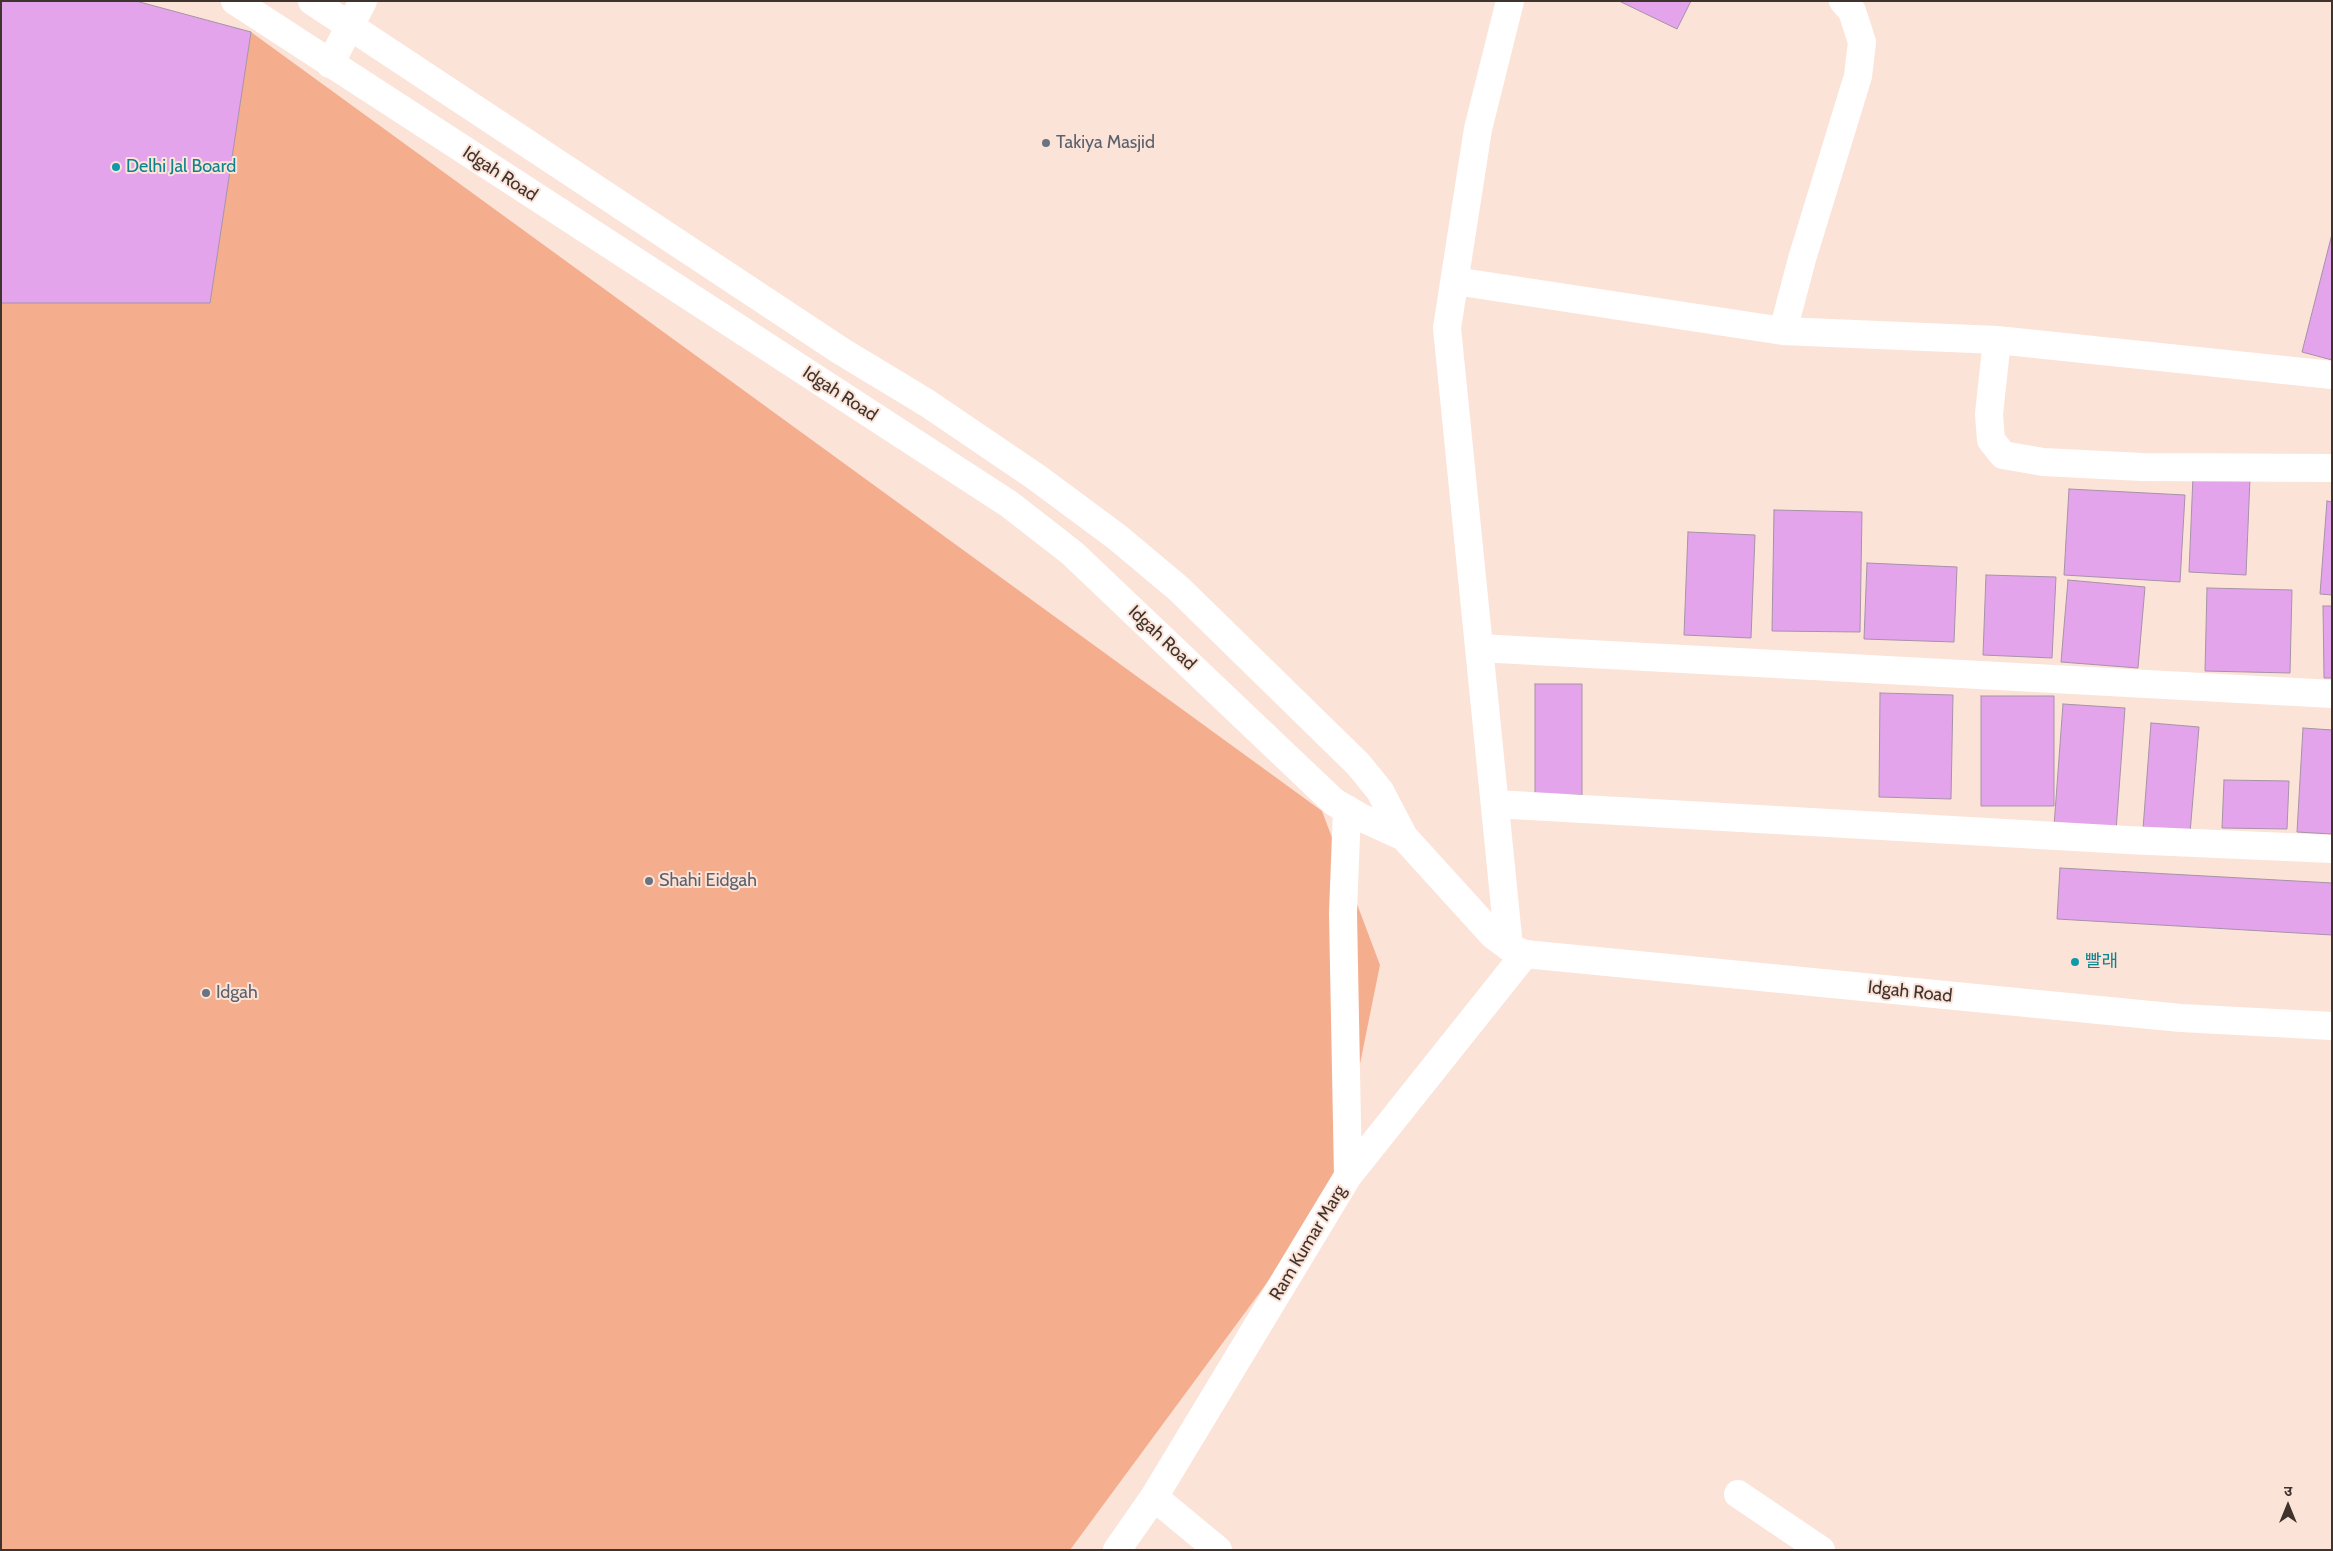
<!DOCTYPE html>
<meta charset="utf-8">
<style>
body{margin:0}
#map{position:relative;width:2333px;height:1551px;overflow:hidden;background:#fce3d8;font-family:Cabin,"Noto Sans Devanagari",sans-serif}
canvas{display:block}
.frame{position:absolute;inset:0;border:2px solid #3f332d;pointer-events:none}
.north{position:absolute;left:2263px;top:1481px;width:50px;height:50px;-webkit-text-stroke:4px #fce3d8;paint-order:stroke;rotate:0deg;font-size:14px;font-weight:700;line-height:20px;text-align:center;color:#3f332d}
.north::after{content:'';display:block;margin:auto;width:18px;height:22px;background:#3f332d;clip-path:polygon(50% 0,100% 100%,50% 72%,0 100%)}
</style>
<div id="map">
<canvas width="2333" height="1551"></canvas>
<div class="frame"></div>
<div class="north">उ</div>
</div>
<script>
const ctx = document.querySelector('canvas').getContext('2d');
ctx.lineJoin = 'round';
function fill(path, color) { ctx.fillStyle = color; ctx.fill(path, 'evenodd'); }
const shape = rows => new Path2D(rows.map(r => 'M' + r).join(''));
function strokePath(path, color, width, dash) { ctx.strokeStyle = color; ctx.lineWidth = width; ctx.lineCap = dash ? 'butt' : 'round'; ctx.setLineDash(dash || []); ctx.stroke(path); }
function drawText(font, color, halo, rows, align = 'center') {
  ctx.font = font + ' Cabin,"Noto Sans KR",sans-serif'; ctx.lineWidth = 4; ctx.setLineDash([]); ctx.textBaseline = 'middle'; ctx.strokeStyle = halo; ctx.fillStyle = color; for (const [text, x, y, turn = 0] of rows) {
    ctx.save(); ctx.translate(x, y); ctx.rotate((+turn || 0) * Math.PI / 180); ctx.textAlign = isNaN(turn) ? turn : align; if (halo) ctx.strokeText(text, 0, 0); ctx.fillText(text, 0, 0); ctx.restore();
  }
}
fill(shape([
 [251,32,1322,811,1380,965,1334,1192,1070,1550,1,1550,1,303,210,303]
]), '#f4ae8e');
const building = shape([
 [1,1,136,1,251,32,210,303,1,303,1,1],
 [1619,1,1691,1,1677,29,1619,1],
 [2332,234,2332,360,2302,352,2332,234],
 [2193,476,2250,478,2246,575,2189,572,2193,476],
 [2069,489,2185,495,2180,582,2064,575,2069,489],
 [2327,501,2332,502,2332,595,2320,594,2327,501],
 [1774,510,1862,512,1860,632,1772,631,1774,510],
 [1688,532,1755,535,1751,638,1684,635,1688,532],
 [1867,563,1957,567,1954,642,1864,639,1867,563],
 [1986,575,2056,577,2052,658,1983,655,1986,575],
 [2068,580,2145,587,2138,668,2061,662,2068,580],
 [2207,588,2292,590,2290,673,2205,671,2207,588],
 [2323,606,2332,606,2332,678,2324,678,2323,606],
 [1535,684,1582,684,1582,795,1535,795,1535,684],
 [1880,693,1953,695,1951,799,1879,797,1880,693],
 [1981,696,2054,696,2054,806,1981,806,1981,696],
 [2063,704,2125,708,2116,831,2054,826,2063,704],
 [2151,723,2199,727,2190,833,2143,829,2151,723],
 [2303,728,2332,730,2332,834,2297,832,2303,728],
 [2224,780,2289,781,2287,829,2222,828,2224,780],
 [2060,868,2332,883,2332,935,2057,919,2060,868]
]);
fill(building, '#e3a4eb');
strokePath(building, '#a692a8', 1);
strokePath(shape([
 [235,1,1009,504,1072,553,1334,802,1360,817,1404,837],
 [312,1,841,351,927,403,1036,477,1117,537,1179,589,1358,764,1380,791,1404,837,1493,935,1509,947,1525,954,2181,1018,2332,1026],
 [330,64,363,1],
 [1455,281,1783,331,1997,340,2332,375],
 [1783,331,1802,259,1858,76,1862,42,1852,11,1843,1],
 [1997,340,1989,414,1991,440,2003,455,2043,462,2142,467,2332,468],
 [1479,648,2332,694],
 [1495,804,2127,840,2332,849],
 [1347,809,1343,913,1348,1176],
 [1509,947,1447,328,1478,129,1510,1],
 [1738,1494,1821,1550],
 [1154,1497,1218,1550],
 [1117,1550,1154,1497,1348,1176,1525,954]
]), '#fff', 28);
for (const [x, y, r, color] of [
 [1046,143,5,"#6b7280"],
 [116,167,5,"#0f9aa8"],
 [649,881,5,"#6b7280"],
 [2075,962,5,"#0f9aa8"],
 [206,993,5,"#6b7280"]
]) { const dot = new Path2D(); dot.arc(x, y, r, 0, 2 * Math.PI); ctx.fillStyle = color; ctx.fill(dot); strokePath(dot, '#fce3d8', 2); }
drawText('18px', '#5b616d', '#fce3d8', [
 ["Takiya Masjid",1056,143],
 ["Shahi Eidgah",659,881],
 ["Idgah",216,993]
], 'left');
drawText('18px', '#0d838f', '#fce3d8', [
 ["Delhi Jal Board",126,167],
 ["빨래",2085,962]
], 'left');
drawText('18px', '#3f332d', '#fce3d8', [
 ["Idgah Road",500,174,33],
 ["Idgah Road",840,394,33],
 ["Idgah Road",1162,638,43],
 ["Idgah Road",1910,992,6],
 ["Ram Kumar Marg",1308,1243,-59]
]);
</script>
